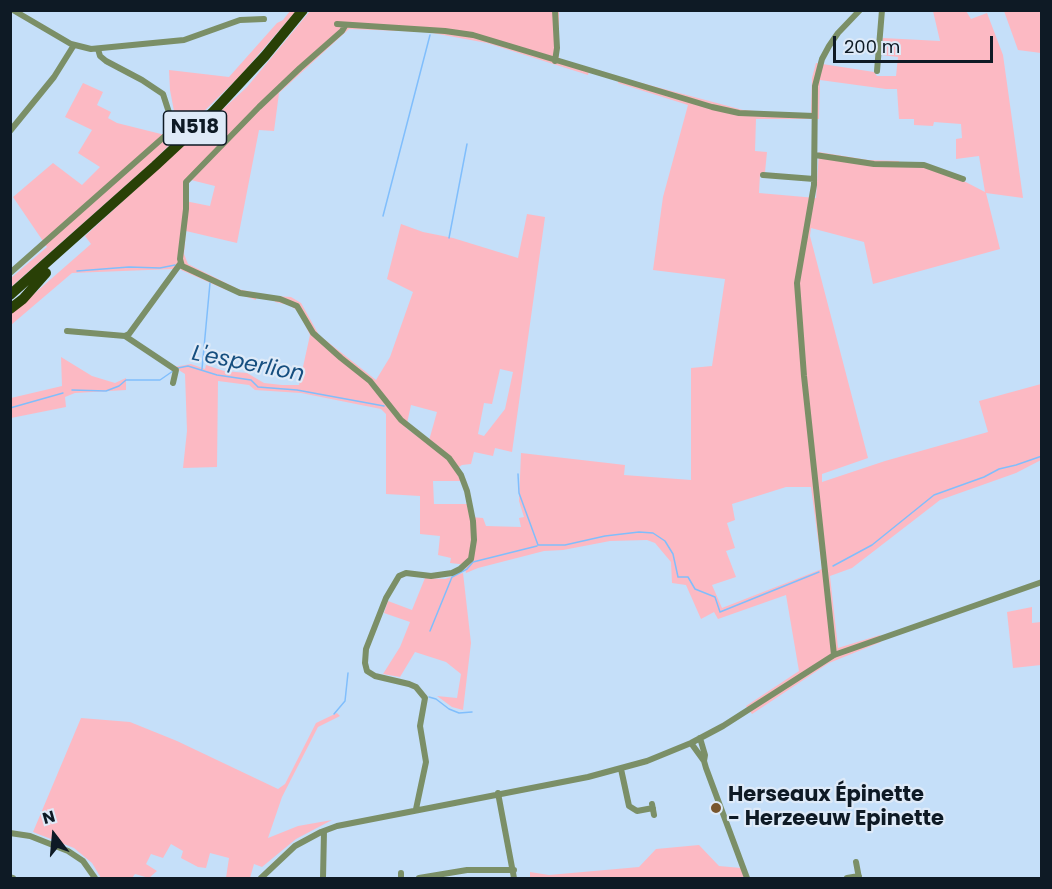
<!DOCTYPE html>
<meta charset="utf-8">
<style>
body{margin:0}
#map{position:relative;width:1052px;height:889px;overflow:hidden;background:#c5dff9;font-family:Poppins,sans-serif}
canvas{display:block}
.frame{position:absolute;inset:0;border:12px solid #0e1a25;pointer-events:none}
.north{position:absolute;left:24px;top:805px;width:60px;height:60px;-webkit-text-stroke:4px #deeaf8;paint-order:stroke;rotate:344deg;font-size:16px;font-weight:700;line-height:24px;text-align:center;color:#0e1a25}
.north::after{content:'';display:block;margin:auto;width:21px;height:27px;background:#0e1a25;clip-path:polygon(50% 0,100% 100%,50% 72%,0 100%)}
.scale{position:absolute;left:833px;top:36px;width:160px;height:27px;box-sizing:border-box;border:3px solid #0e1a25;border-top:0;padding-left:8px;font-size:18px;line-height:21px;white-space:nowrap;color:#0e1a25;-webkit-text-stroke:4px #deeaf8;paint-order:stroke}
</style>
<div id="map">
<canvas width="1052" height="889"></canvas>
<div class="frame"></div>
<div class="north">N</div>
<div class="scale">200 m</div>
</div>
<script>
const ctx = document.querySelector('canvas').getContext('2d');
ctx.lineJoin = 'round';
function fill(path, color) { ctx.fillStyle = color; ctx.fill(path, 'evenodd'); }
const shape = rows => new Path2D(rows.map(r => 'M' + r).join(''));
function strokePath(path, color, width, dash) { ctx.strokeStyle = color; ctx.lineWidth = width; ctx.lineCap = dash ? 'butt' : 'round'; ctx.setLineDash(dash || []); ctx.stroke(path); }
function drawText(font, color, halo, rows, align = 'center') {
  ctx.font = font + ' Poppins,sans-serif'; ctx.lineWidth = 4.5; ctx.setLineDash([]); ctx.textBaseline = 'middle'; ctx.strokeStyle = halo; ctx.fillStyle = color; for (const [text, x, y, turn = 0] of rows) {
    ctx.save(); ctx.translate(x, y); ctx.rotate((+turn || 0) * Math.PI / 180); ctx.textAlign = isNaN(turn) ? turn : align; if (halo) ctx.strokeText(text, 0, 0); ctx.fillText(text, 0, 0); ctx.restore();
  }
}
fill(shape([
 [290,11,296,11,239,77,151,163,11,287,11,278,47,247,13,197,53,163,82,185,100,167,78,153,92,130,65,117,83,83,103,92,97,105,111,112,108,118,117,123,169,136,177,127,170,90,169,70,229,77,277,23,283,20],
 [310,11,559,11,559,59,590,68,588,75,487,43,427,32,349,29,279,93,274,131,259,130,237,243,186,231,184,254,188,264,238,289,256,293,256,300,224,289,181,270,177,263,173,269,72,273,11,325,11,314,91,244,85,236,247,87],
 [191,180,215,186,210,206,185,201,183,182],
 [933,11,966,11,971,19,987,13,1003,55,1023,198,986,193,1000,249,873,284,864,242,811,228,810,236,868,458,822,474,822,482,885,461,988,432,979,401,1041,384,1041,460,1016,473,940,500,852,568,830,576,838,648,880,635,881,642,829,663,752,714,746,706,799,671,786,595,718,619,714,612,701,619,686,585,672,583,671,562,655,543,647,540,610,541,563,550,544,551,478,568,466,573,465,569,468,565,450,563,451,558,438,555,440,536,420,534,420,496,386,494,386,414,381,409,301,393,255,390,249,385,218,381,217,467,183,468,187,431,185,374,174,367,191,364,205,369,206,365,224,371,247,373,264,383,282,385,299,385,310,335,298,311,289,305,275,302,275,296,291,297,301,303,319,335,376,380,390,357,413,292,387,279,401,224,423,232,453,238,518,258,527,214,545,217,512,452,495,448,493,456,474,452,471,464,462,465,455,470,461,481,433,481,434,504,467,504,470,517,483,518,486,526,521,527,519,518,524,517,519,501,521,453,625,465,624,475,691,480,691,368,712,366,725,279,653,270,663,197,688,105,618,83,619,77,743,110,779,113,811,113,812,78,816,63,874,72,877,76,896,76,898,57,882,55,883,38,940,41],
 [820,80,886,89,897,89,899,119,914,119,914,125,933,126,934,122,961,124,962,138,956,139,956,159,979,156,985,192,956,177,925,166,899,165,899,161,868,160,819,152,816,198,759,193,760,174,765,172,767,152,755,151,756,119,819,119],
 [500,369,513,372,505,409,484,436,478,434,484,403,492,404],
 [411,405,437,412,428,444,406,428],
 [786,487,811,487,822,569,722,608,712,585,736,577,726,551,735,548,727,523,735,520,732,504],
 [1004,11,1041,11,1041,53,1018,50],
 [61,357,92,376,115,383,126,378,126,390,75,393,65,397,66,407,11,418,11,398,62,386],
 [463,573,471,643,463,710,452,707,437,696,457,698,461,674,446,662,415,652,400,677,383,674,400,647,410,622,384,613,388,601,412,610,425,578,445,579],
 [1032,607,1032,623,1041,622,1041,665,1013,668,1007,612],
 [337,713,340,716,318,727,282,797,268,838,298,826,332,820,296,839,262,867,254,864,250,878,226,878,229,858,210,853,206,868,198,867,181,858,183,851,171,844,163,858,151,854,146,864,157,871,149,878,135,874,132,878,101,878,92,863,74,848,33,832,81,718,130,722,177,741,278,789,285,784,316,723],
 [699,845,719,866,741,868,744,878,530,878,530,872,549,875,639,867,656,849]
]), '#fcb9c3');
strokePath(shape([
 [383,216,430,35],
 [449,238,467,144],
 [77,271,129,267,160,268,175,265],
 [178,368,188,366,217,375,251,380,258,387,297,390,384,406],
 [202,369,210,283],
 [72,390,106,391,119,386,126,380,160,380,173,371],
 [10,408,63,393],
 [518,474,519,493,538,545,565,545,605,536,639,532,653,533,665,541,673,554,678,577,688,577,695,589,715,597,720,612,819,572],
 [833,566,872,545,934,495,984,477,999,469,1016,465,1042,456],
 [430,631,452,577,467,569,473,562,537,546],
 [429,697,436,699,449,709,459,713,472,712],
 [334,714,345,701,348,673]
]), '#80befc', 1.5);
strokePath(shape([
 [13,10,71,44,91,49,184,40,240,20,264,19],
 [555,10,557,48,555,61],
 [337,24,445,31,473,35,712,107,739,113,814,116],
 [345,26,342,31,300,68,259,107,186,182,186,209,180,259,182,266,240,293,280,299,297,306,313,333,341,358,370,381,401,420,449,458,461,475,467,491,473,521,474,540,471,559,460,569,452,573,431,576,406,573,399,576,386,598,366,649,365,663,367,671,375,676,409,684,416,687,425,698,420,726,426,762,416,809],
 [877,71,882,10],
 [10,131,54,77,74,45],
 [815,155,874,164,924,165,963,179],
 [763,175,814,179],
 [10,273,174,128,163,94,142,80,106,61,100,56,98,49],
 [67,331,125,336,129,334,180,264],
 [125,336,176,370,173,383],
 [834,655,804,376,797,283,814,185,815,86,822,59,829,46,838,33,860,10],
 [700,738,705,755,704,761,706,768,747,878],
 [691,743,704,761],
 [621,769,629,806,637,811,653,808],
 [498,793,514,878],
 [652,804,654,815],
 [10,833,30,836,68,851,83,861,95,878],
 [856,862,859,878],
 [401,873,401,878],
 [10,877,13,878],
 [261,878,295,846,321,832,337,826,588,777,647,761,691,743,723,726,834,655,1042,582],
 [323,878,324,831],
 [419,878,467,870,514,870],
 [847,878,859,876]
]), '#7b8f67', 6);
strokePath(shape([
 [10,295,155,166,213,112,265,56,303,10],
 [10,309,23,299,46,273]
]), '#294006', 10);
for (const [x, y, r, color] of [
 [716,808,6,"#78562e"]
]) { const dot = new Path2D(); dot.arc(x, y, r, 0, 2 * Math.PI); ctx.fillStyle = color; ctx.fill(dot); strokePath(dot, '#deeaf8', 2); }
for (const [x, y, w] of [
 [195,128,63]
]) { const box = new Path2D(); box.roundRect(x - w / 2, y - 17, w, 34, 4.5); ctx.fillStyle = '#deeaf8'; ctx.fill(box); strokePath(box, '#0e1a25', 1.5); }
drawText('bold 20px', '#0e1a25', null, [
 ["N518",195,128]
]);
drawText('bold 21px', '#0e1a25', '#deeaf8', [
 ["Herseaux Épinette",728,796],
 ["- Herzeeuw Epinette",728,820]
], 'left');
drawText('italic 22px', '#154e7f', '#deeaf8', [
 ["L'esperlion",248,365,11]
]);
</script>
